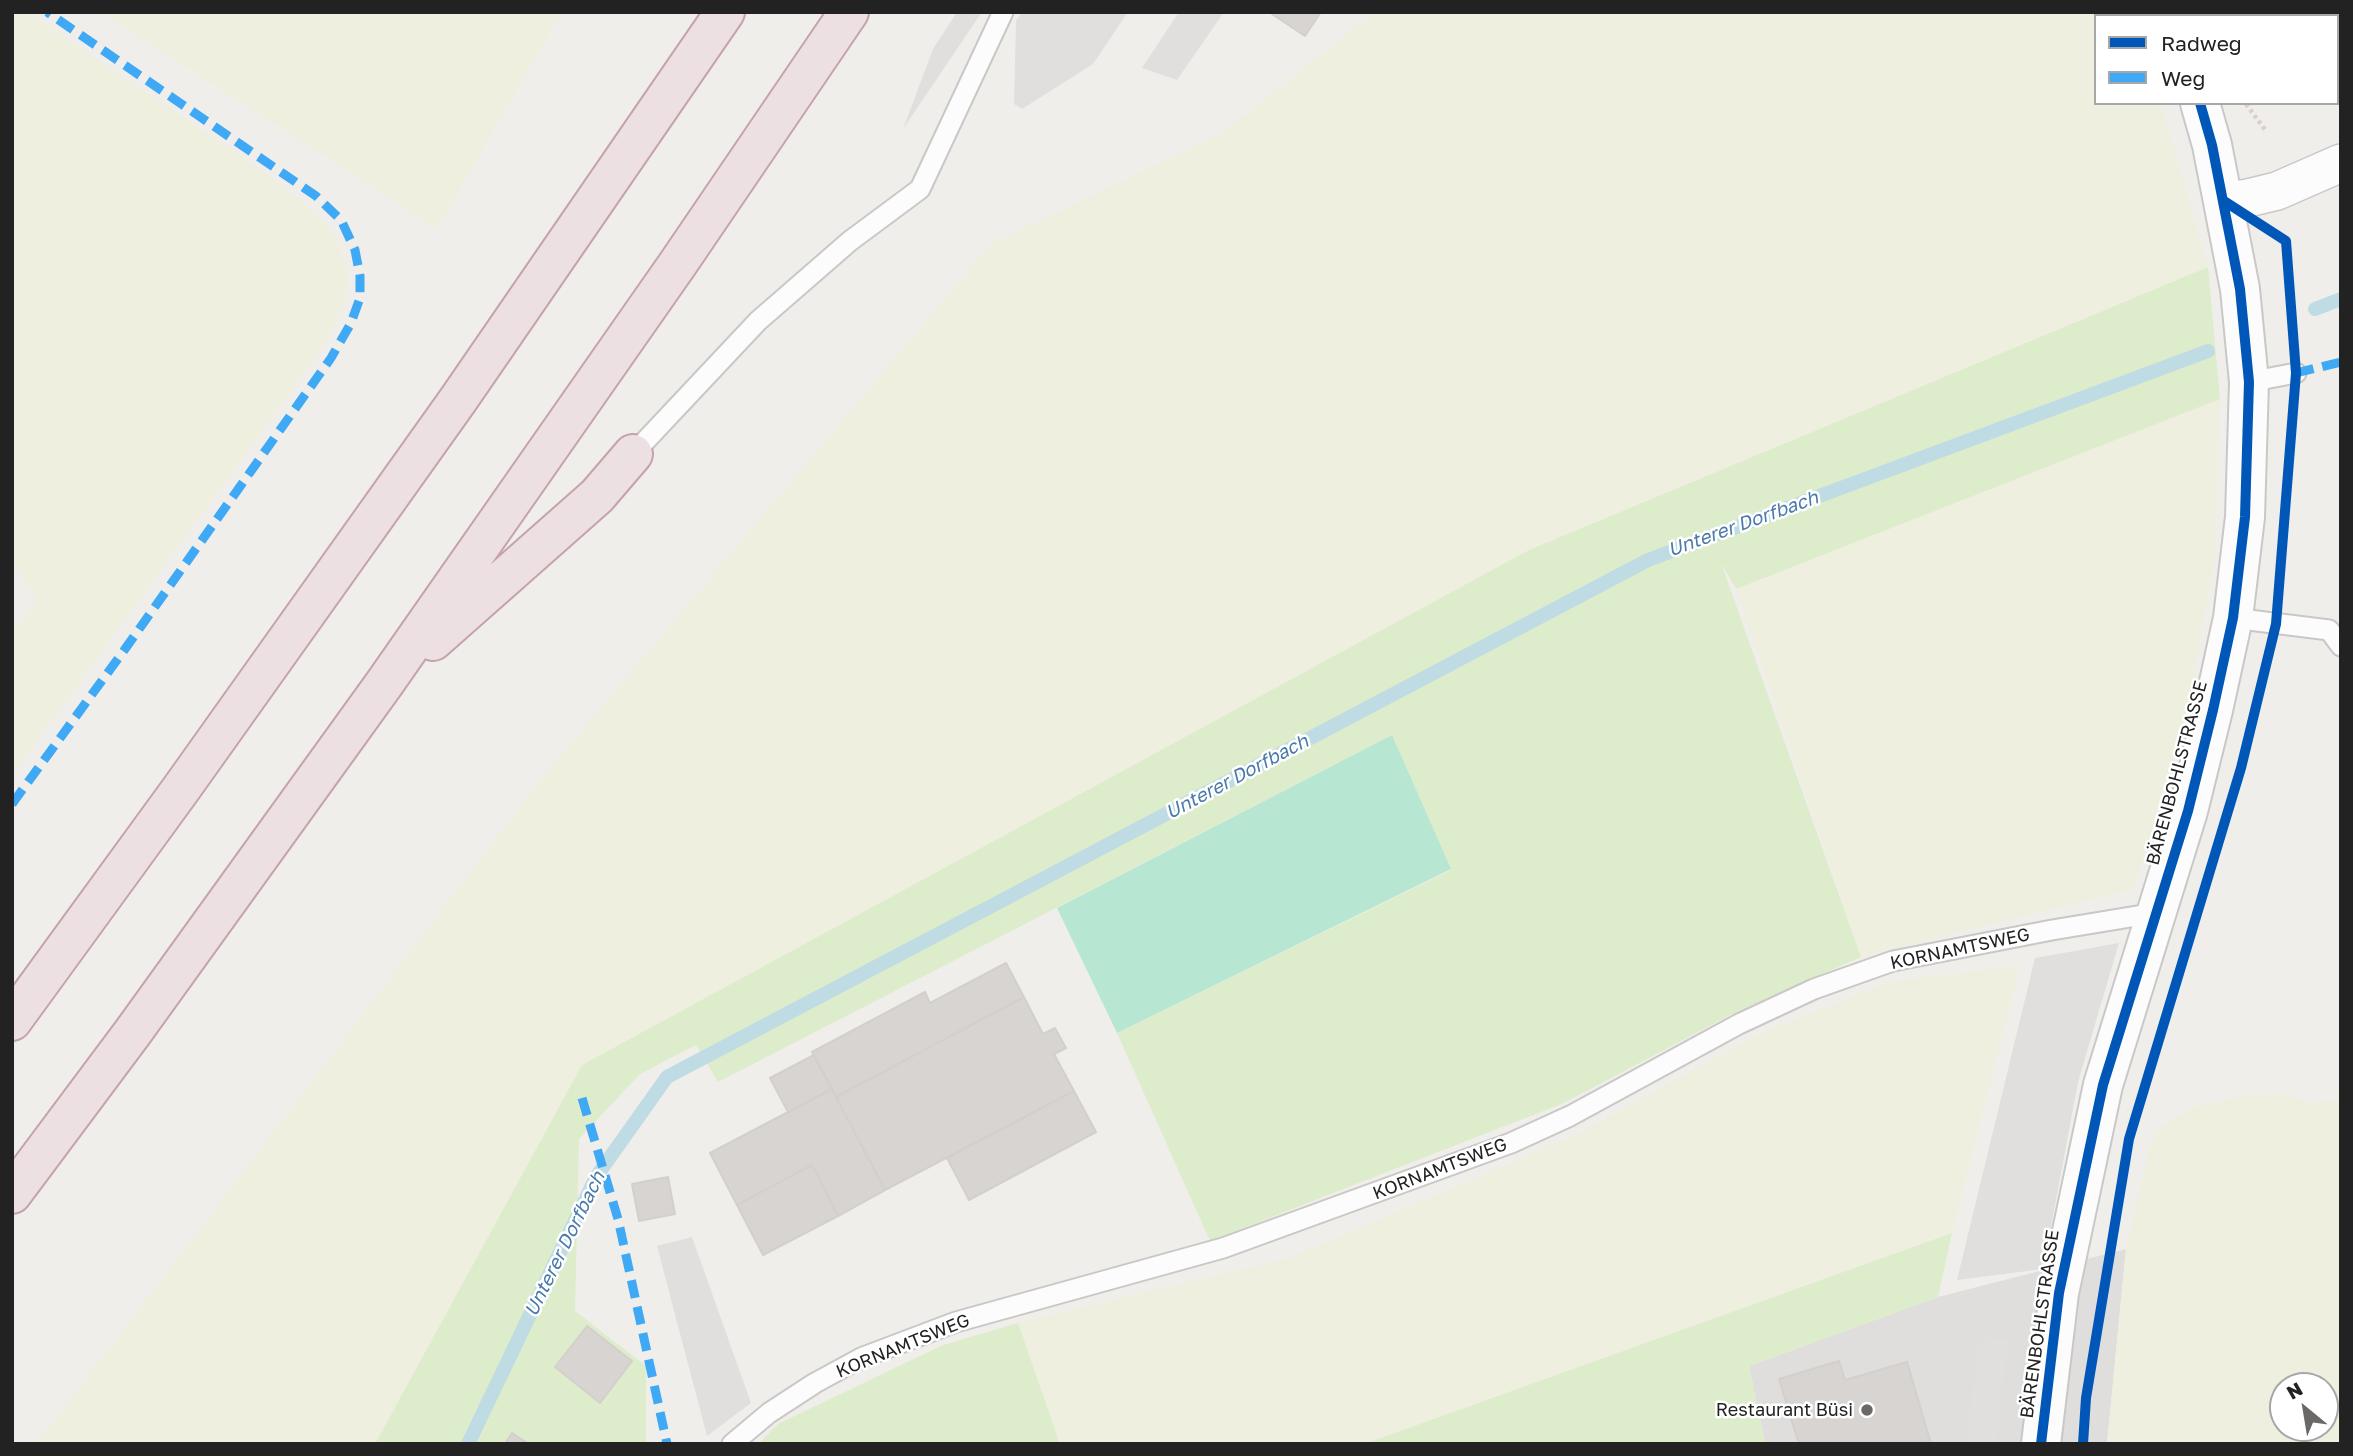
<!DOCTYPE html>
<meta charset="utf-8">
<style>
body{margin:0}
#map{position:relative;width:2353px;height:1456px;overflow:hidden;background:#f0eeeb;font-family:"Golos Text",sans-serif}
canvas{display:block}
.frame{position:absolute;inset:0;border:14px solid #222;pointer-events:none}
.legend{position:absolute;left:2094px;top:14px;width:245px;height:91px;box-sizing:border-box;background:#fff;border:2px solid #a7a7a7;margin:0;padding:9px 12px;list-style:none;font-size:21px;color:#222}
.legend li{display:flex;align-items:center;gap:14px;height:35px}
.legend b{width:35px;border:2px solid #a7a7a7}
.north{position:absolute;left:2269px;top:1372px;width:70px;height:70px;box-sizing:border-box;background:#fff;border:2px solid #a7a7a7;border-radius:50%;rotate:330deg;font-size:19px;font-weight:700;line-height:28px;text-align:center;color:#222}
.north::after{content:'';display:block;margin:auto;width:24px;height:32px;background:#6a6968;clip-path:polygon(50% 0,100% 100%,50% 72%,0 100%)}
</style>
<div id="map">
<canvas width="2353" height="1456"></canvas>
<div class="frame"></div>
<ul class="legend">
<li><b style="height:9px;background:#0057b8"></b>Radweg</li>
<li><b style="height:9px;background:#3fa9f5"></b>Weg</li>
</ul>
<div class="north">N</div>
</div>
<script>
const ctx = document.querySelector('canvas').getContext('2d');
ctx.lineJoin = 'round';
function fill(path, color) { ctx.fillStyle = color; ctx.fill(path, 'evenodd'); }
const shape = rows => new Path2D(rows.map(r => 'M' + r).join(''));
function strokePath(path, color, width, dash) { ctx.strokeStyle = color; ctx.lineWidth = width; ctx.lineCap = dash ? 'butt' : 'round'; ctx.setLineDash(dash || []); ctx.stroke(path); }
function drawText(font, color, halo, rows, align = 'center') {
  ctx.font = font + ' "Golos Text",sans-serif'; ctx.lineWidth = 5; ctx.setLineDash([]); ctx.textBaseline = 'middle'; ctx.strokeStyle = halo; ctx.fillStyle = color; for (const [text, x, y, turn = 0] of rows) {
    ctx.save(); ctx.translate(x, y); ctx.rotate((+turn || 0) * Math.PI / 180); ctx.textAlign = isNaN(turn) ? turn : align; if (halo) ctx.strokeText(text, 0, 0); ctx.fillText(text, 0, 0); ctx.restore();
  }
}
fill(shape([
 [2126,1249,2107,1444,1765,1444,1749,1366,1938,1297]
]), '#dfdedc');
fill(shape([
 [12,12,27,12,254,165,310,207,330,228,342,252,348,278,345,301,336,322,321,350,12,775,12,633,38,601,12,562],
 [101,12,562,12,437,229],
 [1375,12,2136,12,2137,16,2096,16,2096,103,2161,103,2208,267,1529,550,582,1065,375,1444,37,1444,542,778,991,244,1222,133],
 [2220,399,2215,555,2188,707,2134,889,1861,957,1736,589],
 [2020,965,1952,1233,1364,1444,1060,1444,1018,1323,1289,1258,1573,1136,1755,1036,1890,982],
 [2284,1094,2309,1103,2341,1099,2341,1444,2107,1444,2126,1249,2149,1148,2160,1127,2197,1106,2250,1095],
 [2325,1386,2325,1428,2283,1428,2283,1386]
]), '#efefdf');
fill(shape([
 [2208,267,2220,399,1736,589,1721,563,1861,957,1732,1014,1564,1103,1210,1241,1117,1033,1451,870,1392,735,718,1082,696,1045,640,1074,579,1139,575,1311,646,1366,646,1444,375,1444,582,1065,1529,550],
 [1952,1233,1938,1297,1749,1366,1765,1444,1364,1444],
 [1018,1323,1060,1444,758,1444,778,1424,943,1345]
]), '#ddeccb');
fill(shape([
 [1392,735,1451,869,1117,1033,1057,908]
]), '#b7e6d2');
fill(shape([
 [957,12,982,12,903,129,933,49],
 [1022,12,1128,12,1093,64,1022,109,1014,104,1016,21],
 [1179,12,1224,12,1177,80,1142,68],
 [2119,943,2078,1082,2043,1269,1957,1280,2035,958],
 [692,1237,751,1403,707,1436,657,1246],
 [1979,1338,2008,1339,1996,1444,1966,1444]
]), '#e0dfde');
strokePath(shape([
 [2315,309,2341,299],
 [468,1444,596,1177,667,1077,1648,560,2208,351]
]), '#bfdbe3', 14);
const building = shape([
 [1269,12,1321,12,1305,36,1269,12],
 [1006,963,1024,997,836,1097,812,1052,925,992,930,1003,1006,963],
 [1024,997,1043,1034,1055,1028,1066,1048,1054,1054,1074,1091,885,1190,836,1097,1024,997],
 [814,1055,832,1089,788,1112,770,1078,814,1055],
 [832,1089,885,1190,838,1216,812,1165,737,1205,710,1153,832,1089],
 [1074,1091,1096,1132,969,1200,947,1158,1074,1091],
 [812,1165,838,1216,763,1255,737,1205,812,1165],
 [668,1177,675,1214,639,1221,632,1184,668,1177],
 [587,1326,632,1361,600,1403,555,1367,587,1326],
 [1839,1361,1845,1380,1907,1362,1931,1444,1799,1444,1779,1379,1839,1361],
 [512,1433,529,1444,505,1444,512,1433]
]);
fill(building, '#d7d4d2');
strokePath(building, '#d3d0cc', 2);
const service = shape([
 [2249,382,2296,373],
 [633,454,758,321,850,241,920,189,1003,12],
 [2233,618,2329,630,2341,646],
 [732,1444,769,1413,815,1383,861,1358,956,1322,1223,1248,1511,1143,1570,1116,1739,1024,1814,989,1893,961,2052,930,2155,913]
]);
const minor = shape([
 [2224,201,2248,198,2277,191,2341,163]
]);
const tertiary = shape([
 [2169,12,2170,16],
 [2041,1444,2059,1293,2103,1085,2188,811,2213,710,2233,618,2245,517,2249,382,2240,289,2212,145,2200,103]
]);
const motorway = shape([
 [433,641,597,496,633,454],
 [12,1021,181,789,458,400,725,12],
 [12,1194,133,1032,384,684,679,262,849,12]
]);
strokePath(service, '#c9c8c7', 23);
strokePath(minor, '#c9c8c7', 40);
strokePath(tertiary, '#c9c8c7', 42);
strokePath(motorway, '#c5a2ac', 42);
strokePath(shape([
 [2246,104,2266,131]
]), '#dccecd', 4.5, [3.5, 3.5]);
strokePath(service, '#fdfcfc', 19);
strokePath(minor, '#fdfcfc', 37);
strokePath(tertiary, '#fdfcfc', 38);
strokePath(motorway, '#ece0e2', 38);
strokePath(shape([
 [2296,373,2341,362],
 [12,804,125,649,331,358,351,323,360,298,360,276,355,250,341,220,316,196,47,12],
 [582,1098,618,1219,667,1444]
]), '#3fa9f5', 9, [18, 9]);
strokePath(shape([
 [2041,1444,2059,1293,2103,1085,2188,811,2213,710,2233,618,2245,517,2249,382,2240,289,2212,145,2200,103],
 [2083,1444,2086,1398,2129,1139,2241,768,2276,624,2296,373,2286,241,2224,201]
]), '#0057b8', 10);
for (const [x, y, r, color] of [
 [1867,1410,7,"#6a6968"]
]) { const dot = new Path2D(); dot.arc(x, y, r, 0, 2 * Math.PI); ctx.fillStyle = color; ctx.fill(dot); strokePath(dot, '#fff', 2.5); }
drawText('18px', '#222', '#fff', [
 ["BÄRENBOHLSTRASSE",2177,773,-75],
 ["KORNAMTSWEG",1960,949,-12],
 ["KORNAMTSWEG",1440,1169,-21],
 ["BÄRENBOHLSTRASSE",2040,1324,-82],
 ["KORNAMTSWEG",903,1346,-22]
]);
drawText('18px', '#222', '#fff', [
 ["Restaurant Büsi",1853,1410]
], 'right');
drawText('italic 19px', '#4a7aab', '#fff', [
 ["Unterer Dorfbach",1743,524,-20],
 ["Unterer Dorfbach",1237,777,-28],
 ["Unterer Dorfbach",565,1244,-64]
]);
</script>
